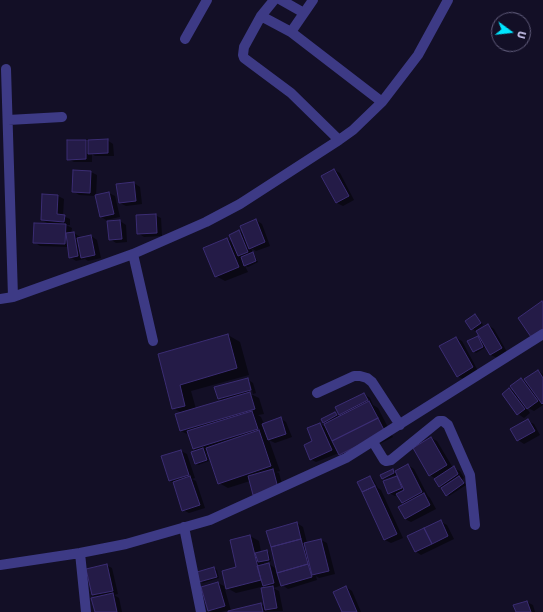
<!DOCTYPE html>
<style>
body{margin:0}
#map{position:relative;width:543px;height:612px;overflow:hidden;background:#130f26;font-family:"Titillium Web",sans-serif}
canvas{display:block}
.north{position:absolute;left:491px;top:12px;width:40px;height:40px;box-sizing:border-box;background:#130f26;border:1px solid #625e7d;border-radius:50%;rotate:105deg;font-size:11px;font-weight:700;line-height:16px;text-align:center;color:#d9d4ff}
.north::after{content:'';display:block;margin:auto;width:14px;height:18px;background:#00e5ff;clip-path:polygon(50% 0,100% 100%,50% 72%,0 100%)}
</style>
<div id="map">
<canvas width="543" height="612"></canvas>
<div class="north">U</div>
</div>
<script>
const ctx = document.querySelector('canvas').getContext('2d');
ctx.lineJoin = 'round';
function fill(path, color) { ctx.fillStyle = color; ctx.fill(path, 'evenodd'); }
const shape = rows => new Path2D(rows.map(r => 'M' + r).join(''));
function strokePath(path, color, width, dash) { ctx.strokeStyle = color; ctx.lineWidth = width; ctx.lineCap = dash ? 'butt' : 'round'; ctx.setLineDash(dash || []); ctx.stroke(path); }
fill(shape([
 [107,140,113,144,114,156,95,156,92,154,92,162,74,162,68,159,86,141,89,142],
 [334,170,340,173,354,200,343,206,337,203],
 [74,171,91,172,97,175,96,196,109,193,115,196,120,217,106,220,100,216,96,196,79,195,73,191],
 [134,183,140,187,142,204,126,206,120,203],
 [58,196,64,199,63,216,70,219,70,225,66,225,72,228,71,234,74,233,80,237,80,239,91,236,97,240,101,258,88,261,85,259,76,261,70,257,69,247,40,246,34,242,49,224,42,220],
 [155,215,161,218,162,236,144,237,138,233],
 [256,220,262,224,270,246,256,251,251,248,258,262,248,267,245,266,248,272,225,281,216,276,227,239,233,242,239,231,245,234],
 [120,221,126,225,127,242,116,243,110,239],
 [475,315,477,317,483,325,475,331,466,322],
 [488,325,494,329,507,352,497,358,491,355,486,347,476,353,473,351,478,337,482,340],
 [228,335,240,342,249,375,191,391,196,409,223,401,219,399,247,379,253,383,256,393,253,394,250,382,248,382,251,395,253,395,259,398,264,414,258,415,261,417,264,424,280,418,286,422,292,437,275,443,269,440,280,471,276,472,279,473,284,491,250,481,228,488,219,483,209,452,206,453,209,461,198,465,196,463,197,451,194,449,189,435,181,431,182,413,173,408,159,354],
 [456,338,462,341,478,371,463,379,457,376],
 [538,371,543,374,543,405,534,411,526,407,530,413,524,418,518,414,509,389,517,393,521,380,530,385],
 [364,394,370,398,373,405,378,408,393,437,349,460,339,453,316,462,310,459,314,441,320,424,326,427,327,424,324,422,335,413,339,418,343,416,340,414],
 [528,421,534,424,540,435,524,444,518,440],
 [431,438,437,441,453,468,460,471,464,478,462,479,466,485,449,496,447,495,443,488,440,486,436,479,430,475],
 [181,451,187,454,195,478,192,479,196,481,205,508,189,513,183,510,174,483,170,481],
 [408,465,414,469,428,496,430,498,436,509,411,522,405,519,405,504,402,503,398,495,395,496,389,493,384,482,399,476,398,474,385,479,383,478,393,471,395,472],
 [370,477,373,479,378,488,381,490,403,538,391,543,385,540,359,483],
 [441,522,447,525,454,539,421,555,415,551],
 [297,523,303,527,307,543,321,540,327,543,335,574,319,578,316,576,317,580,288,589,282,585],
 [250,536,259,541,261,552,267,551,269,553,271,561,264,563,264,565,269,564,275,568,280,586,273,588,279,591,283,611,229,612,229,610,221,612,211,612,209,611,218,583,224,586,231,611,261,604,265,607,268,588,265,586,236,593,227,588,237,568],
 [106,565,112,568,118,594,114,595,119,598,122,612,96,612,98,598,93,595],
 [214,568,217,570,219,578,203,583,200,581],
 [346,587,352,591,361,612,343,612],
 [527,602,533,605,535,612,517,612]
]), '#0007');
const building = shape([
 [108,139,108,153,88,154,88,140,108,139],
 [67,140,86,140,86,159,67,160,67,140],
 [334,169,349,196,336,203,321,176,334,169],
 [73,170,91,171,90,193,72,192,73,170],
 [134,182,136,201,119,203,116,184,134,182],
 [109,192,114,214,100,217,95,195,109,192],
 [42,194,58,195,57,214,65,215,64,222,41,220,42,194],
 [156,214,157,233,137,234,136,215,156,214],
 [256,219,265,242,249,249,240,226,256,219],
 [120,220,122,239,109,240,107,221,120,220],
 [34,223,66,224,65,244,33,243,34,223],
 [239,230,248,252,238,256,229,235,239,230],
 [74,232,78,256,69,258,66,233,74,232],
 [91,235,95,255,81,258,77,238,91,235],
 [227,238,239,267,215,277,203,248,227,238],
 [253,252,256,261,244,266,241,257,253,252],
 [542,301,543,303,543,329,531,337,518,318,542,301],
 [475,314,481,323,471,330,465,321,475,314],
 [488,324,502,348,490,355,476,331,488,324],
 [228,334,237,368,180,385,185,406,172,409,158,354,228,334],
 [478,336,483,347,473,352,467,341,478,336],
 [456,337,473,367,457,377,439,346,456,337],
 [538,370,543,378,543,403,542,404,524,379,538,370],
 [248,378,251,390,218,399,214,387,248,378],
 [521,378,538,401,527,409,510,386,521,378],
 [509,388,525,409,517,415,502,394,509,388],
 [250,392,255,409,180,431,175,414,250,392],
 [364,393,368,400,339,415,335,407,364,393],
 [369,401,378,418,332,441,324,424,369,401],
 [252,411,258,429,193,449,187,431,252,411],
 [335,412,337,415,323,423,321,419,335,412],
 [281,417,286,434,268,440,262,424,281,417],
 [378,418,385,432,339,455,332,441,378,418],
 [528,419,535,431,517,441,510,429,528,419],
 [320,423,332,450,310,460,304,445,312,441,307,428,320,423],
 [259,430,271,466,218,484,206,448,259,430],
 [431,437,447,465,429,476,413,448,431,437],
 [203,448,207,460,195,464,191,452,203,448],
 [181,450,189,475,169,481,161,456,181,450],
 [408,464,422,492,402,503,396,494,404,490,395,471,408,464],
 [454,466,458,474,439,487,434,479,454,466],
 [273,469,278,488,253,495,248,476,273,469],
 [393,469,394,473,382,479,380,475,393,469],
 [190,476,200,505,182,511,173,482,190,476],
 [370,476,375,486,362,492,357,482,370,476],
 [397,476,402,488,388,494,383,481,397,476],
 [459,476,464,483,446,496,441,488,459,476],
 [375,486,397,534,384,540,362,492,375,486],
 [424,493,430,505,405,519,398,507,424,493],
 [441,520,448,536,432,544,424,528,441,520],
 [297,522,301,539,271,547,266,531,297,522],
 [424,528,432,544,415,552,407,536,424,528],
 [250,535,261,580,226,589,222,571,236,567,230,540,250,535],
 [301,539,308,564,277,573,271,547,301,539],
 [321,539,329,571,312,575,304,543,321,539],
 [267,550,269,560,258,562,255,553,267,550],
 [269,563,274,583,263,586,257,566,269,563],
 [107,564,113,591,92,595,86,569,107,564],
 [308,564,312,577,281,586,277,573,308,564],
 [214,567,217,577,199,582,197,572,214,567],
 [218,582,225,606,208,611,201,587,218,582],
 [273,586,277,608,265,610,261,588,273,586],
 [346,586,357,612,342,612,333,592,346,586],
 [113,593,117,612,95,612,91,598,113,593],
 [527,601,531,612,516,612,513,605,527,601],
 [261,603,263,612,228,612,228,611,261,603]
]);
fill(building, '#241b47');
strokePath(building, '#3b2d73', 1);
strokePath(shape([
 [274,0,261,16,244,47,243,55,244,58,291,93,339,140],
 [281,0,304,13],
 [261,16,291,32,382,102],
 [291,32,313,0],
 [185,39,207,0],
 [6,69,13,297],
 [8,120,62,117],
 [133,254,153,341],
 [0,299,13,297,133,254,206,222,240,204,339,140,353,130,382,102,418,55,448,0],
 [317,393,354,376,360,376,367,378,372,382,400,425],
 [373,442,384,460,386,461,391,460,439,421,443,421,448,425,470,475,475,525],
 [184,527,201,612],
 [80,553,86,612],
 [0,565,80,553,126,544,210,520,346,458,543,334]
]), '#3d3a85', 10);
</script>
